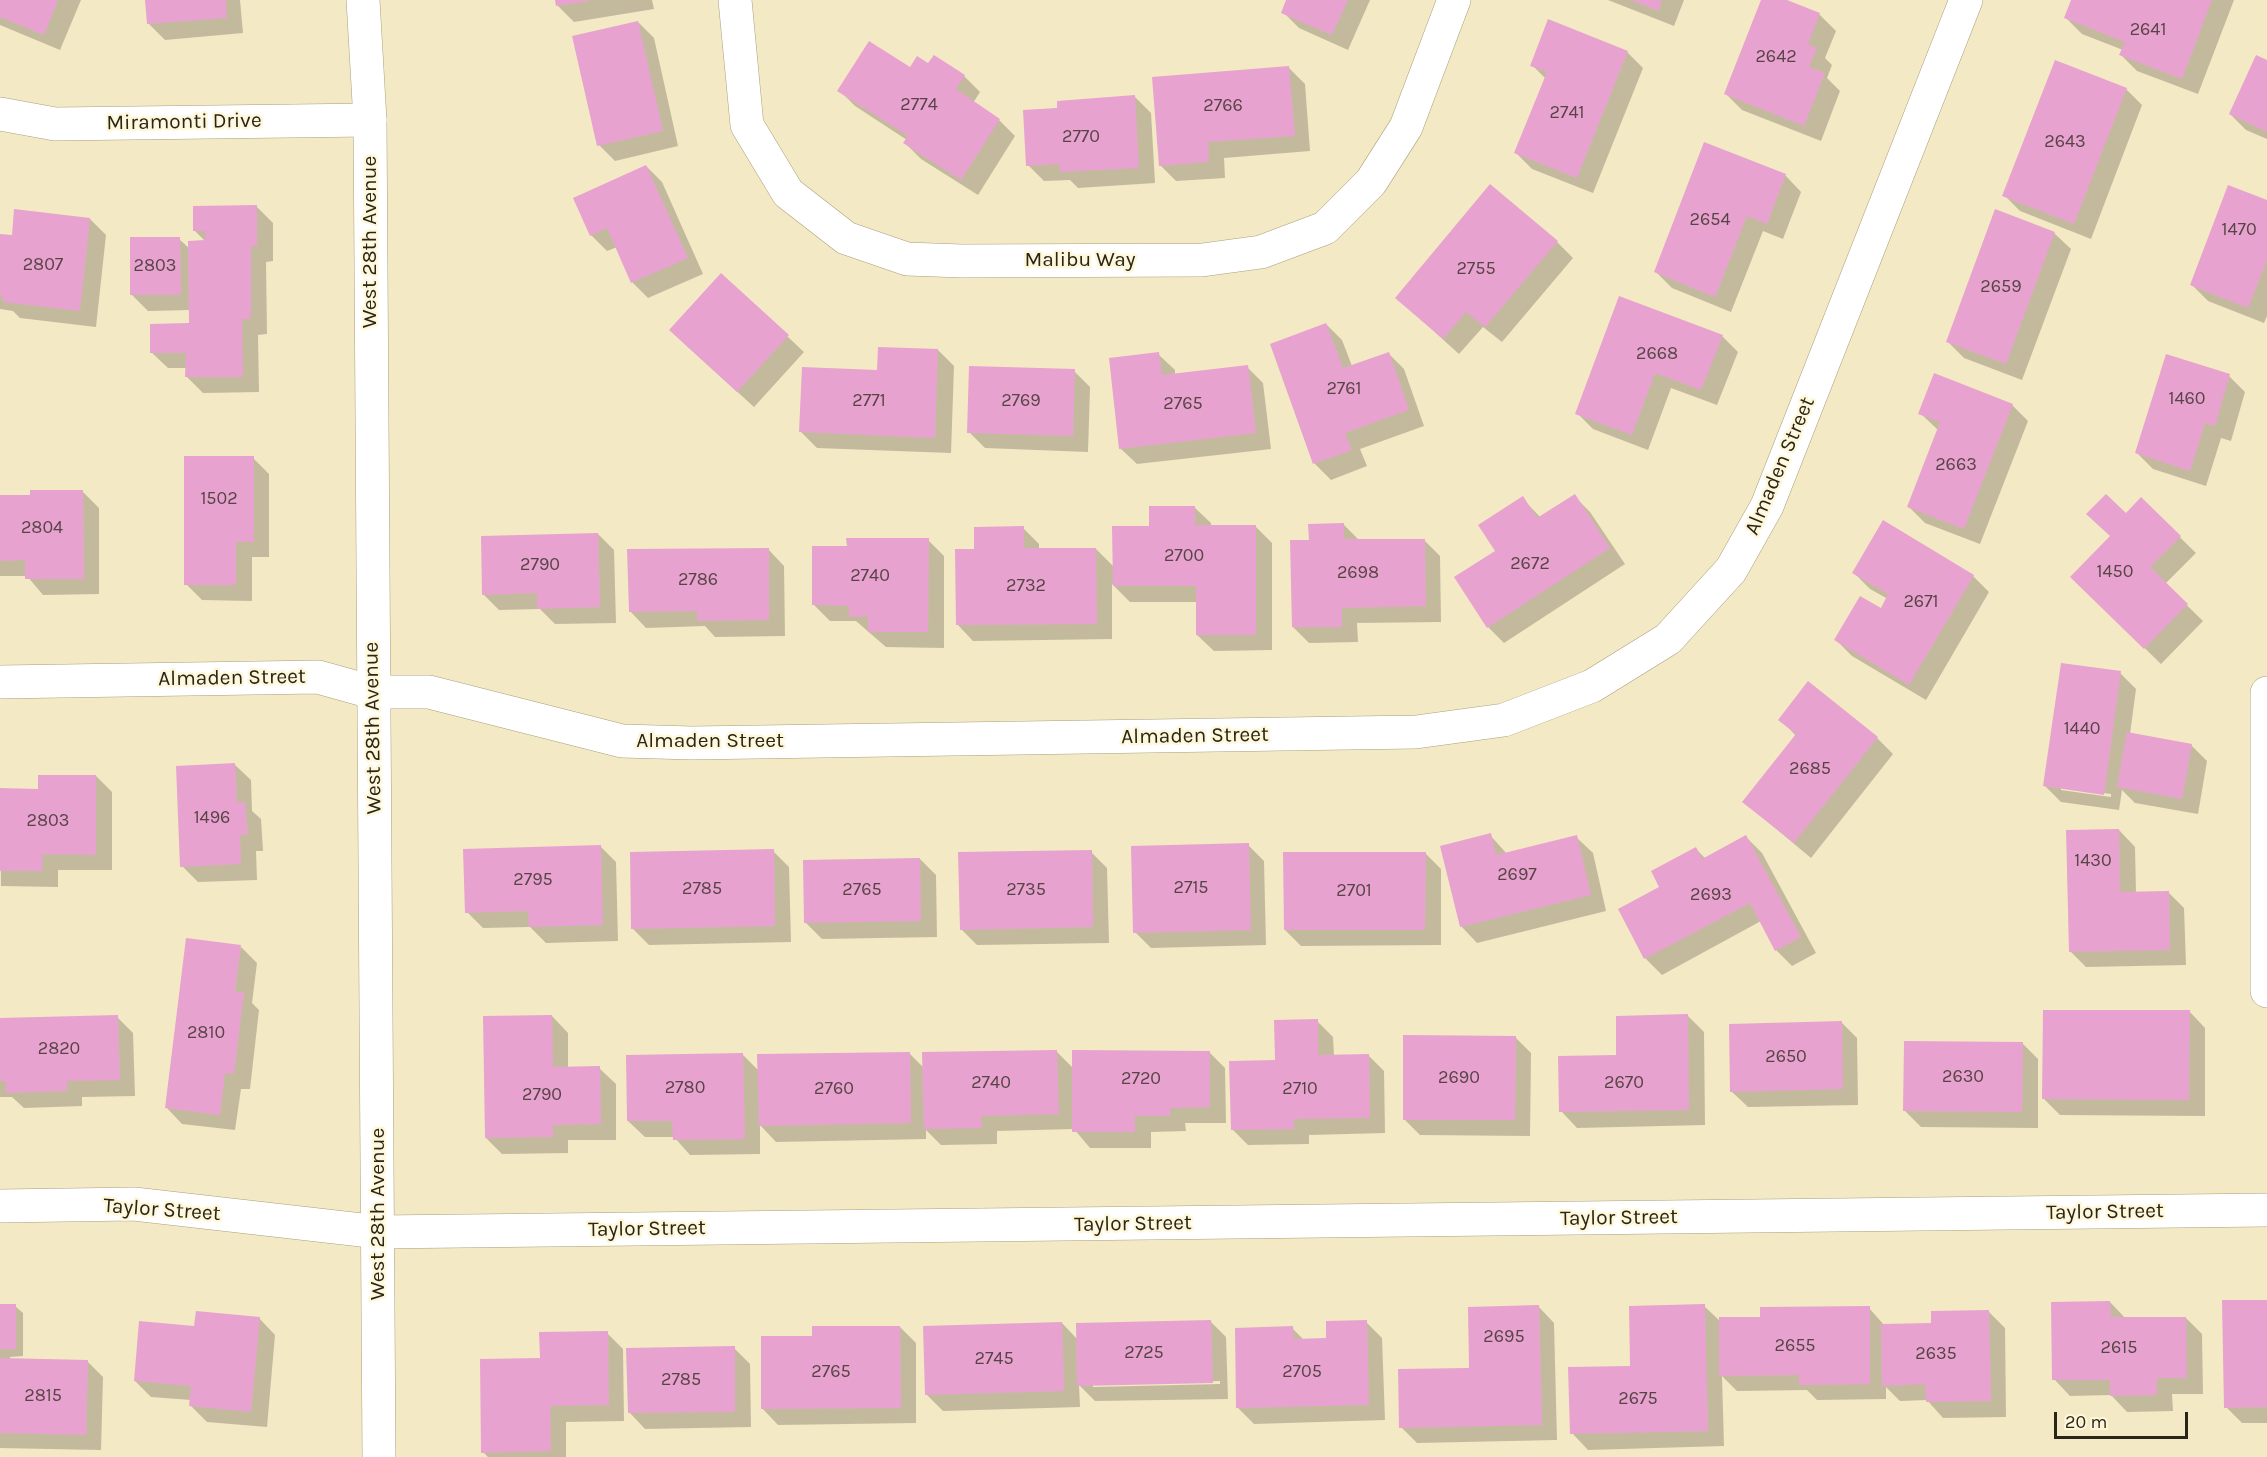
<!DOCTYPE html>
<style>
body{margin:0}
#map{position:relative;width:2267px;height:1457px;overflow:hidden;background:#f4e9c5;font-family:Karla,sans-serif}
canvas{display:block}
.scale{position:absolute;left:2054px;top:1412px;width:134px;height:27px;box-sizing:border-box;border:3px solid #292518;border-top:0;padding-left:8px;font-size:18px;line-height:21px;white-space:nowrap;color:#292518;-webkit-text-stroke:4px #fff7da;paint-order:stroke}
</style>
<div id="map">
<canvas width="2267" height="1457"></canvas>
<div class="scale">20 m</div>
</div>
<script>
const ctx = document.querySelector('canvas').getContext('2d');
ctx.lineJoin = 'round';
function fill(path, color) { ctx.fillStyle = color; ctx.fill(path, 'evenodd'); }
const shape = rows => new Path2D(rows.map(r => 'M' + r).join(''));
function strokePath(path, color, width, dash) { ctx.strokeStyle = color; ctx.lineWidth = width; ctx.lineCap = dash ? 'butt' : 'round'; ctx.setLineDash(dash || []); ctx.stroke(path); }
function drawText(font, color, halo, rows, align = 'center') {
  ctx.font = font + ' Karla,sans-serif'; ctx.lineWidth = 5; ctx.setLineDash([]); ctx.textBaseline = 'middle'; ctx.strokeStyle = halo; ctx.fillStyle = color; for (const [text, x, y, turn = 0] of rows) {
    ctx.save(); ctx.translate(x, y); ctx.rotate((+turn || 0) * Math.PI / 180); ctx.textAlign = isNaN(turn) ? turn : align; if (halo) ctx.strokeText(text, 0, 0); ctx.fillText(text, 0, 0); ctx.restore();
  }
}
fill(shape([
 [0,0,81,0,60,50,0,25],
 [147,0,240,0,243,33,165,40,149,24],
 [557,0,652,0,654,9,574,22,558,6],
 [1288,0,1370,0,1348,50,1299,28,1283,12],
 [1608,0,1684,0,1674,26],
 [1762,0,1782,0,1820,15,1836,31,1825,58,1832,65,1827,78,1840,91,1821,141,1742,110,1725,93],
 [2073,0,2234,0,2198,94,2137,71,2121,55,2123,50,2082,34,2066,18],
 [638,22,654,38,678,146,615,161,599,145],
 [1627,52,1643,68,1593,193,1532,169,1516,153,1546,79,1532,65],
 [2267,62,2267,139,2246,130,2230,114],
 [928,65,964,76,980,92,973,103,999,120,1015,136,978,195,921,159,905,143,907,140,855,106,839,90],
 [1289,68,1305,84,1310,151,1224,158,1225,178,1176,181,1160,165],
 [2126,89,2142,105,2091,239,2020,211,2004,195],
 [1135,97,1151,113,1155,183,1078,188,1070,180,1044,181,1028,165,1059,109],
 [646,166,662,182,703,274,648,298,632,282,617,247,607,251,591,235],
 [1785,175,1801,192,1783,239,1763,231,1731,312,1672,288,1656,272],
 [2267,202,2267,316,2264,323,2208,301,2192,285],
 [257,207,273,223,273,261,266,262,267,334,258,335,259,392,203,393,187,377,187,368,168,368,151,352,190,325,190,310,148,311,132,295,179,239,190,249,206,242,195,231],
 [90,219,106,235,96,327,20,318,13,311,0,309,0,235,13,237],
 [2054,233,2071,249,2022,380,1964,358,1948,342],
 [1557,242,1573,258,1502,342,1483,327,1459,354,1397,298],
 [722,275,804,352,754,407,687,346],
 [1326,324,1342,340,1352,366,1388,353,1404,369,1424,426,1360,449,1367,466,1331,480,1315,464,1271,344],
 [1722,336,1738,352,1717,405,1671,388,1648,450,1593,429,1577,413],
 [938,350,954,366,951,453,817,448,801,432,878,371],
 [1158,354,1175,370,1175,375,1247,367,1263,383,1271,449,1137,464,1120,448],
 [1074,371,1090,387,1088,452,985,448,969,432],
 [2229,376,2245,392,2231,441,2221,438,2206,486,2153,469,2137,453],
 [2012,405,2028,421,1980,544,1925,523,1909,507,1938,430,1920,413],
 [253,458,269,474,269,557,252,557,252,601,202,600,186,584],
 [83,492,99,508,99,594,43,595,27,576,0,576,0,497],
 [1574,496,1590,512,1625,564,1504,643,1488,627,1497,551,1522,498,1541,518],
 [2141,499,2196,553,2165,584,2203,621,2161,664,2072,577,2111,537,2126,515],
 [1194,507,1211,523,1211,527,1256,527,1272,543,1272,650,1214,651,1197,635,1197,602,1130,602,1112,584,1112,639,973,641,957,624,976,550,1023,528,1039,544,1039,550,1096,549,1114,567,1151,527],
 [1343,524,1360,541,1424,540,1440,556,1441,622,1357,623,1358,642,1309,643,1293,627,1310,541],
 [598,534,614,550,616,623,555,624,540,609,499,610,483,594],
 [928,540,944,556,944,648,886,647,856,621,830,621,813,604,848,548],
 [768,549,784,566,785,636,715,637,705,626,646,628,630,611],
 [1854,573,1973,576,1989,592,1926,700,1852,656,1836,640,1881,610,1888,599,1870,589],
 [2120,673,2136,689,2130,734,2191,745,2207,761,2198,814,2135,803,2122,790,2119,810,2061,802,2045,786],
 [2061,787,2111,794,2111,797,2061,790],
 [1780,719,1877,738,1893,754,1811,858,1744,802,1796,736],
 [234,764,251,780,252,811,261,819,263,851,256,851,257,880,198,882,182,866],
 [96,776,112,792,112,870,58,870,58,887,1,886,0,790,39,790],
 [2119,830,2135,847,2136,893,2168,892,2184,908,2186,965,2086,967,2070,951],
 [1490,835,1507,854,1576,837,1593,853,1606,911,1477,943,1461,926],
 [1746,837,1762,853,1816,953,1792,966,1776,950,1761,921,1662,975,1646,959,1620,910,1662,887,1696,849,1706,859],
 [1248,845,1264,861,1266,945,1151,948,1135,932],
 [600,846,616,862,618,941,546,943,530,927,483,928,467,912],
 [773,851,789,867,791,942,649,945,633,929],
 [1091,852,1107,868,1109,943,977,945,961,929],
 [1425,853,1441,869,1441,945,1301,946,1285,930],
 [920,859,936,875,937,937,822,939,806,923],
 [241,947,257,963,252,1003,259,1010,250,1089,241,1089,235,1130,182,1124,166,1107],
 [2189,1011,2205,1028,2205,1116,2060,1115,2044,1099],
 [552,1016,568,1033,568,1068,599,1068,616,1084,616,1140,568,1140,568,1153,502,1154,486,1138],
 [1688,1016,1704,1032,1705,1125,1577,1128,1561,1111,1618,1056],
 [117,1017,133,1033,135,1096,82,1097,82,1106,24,1108,12,1097,0,1097,0,1019],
 [1317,1021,1333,1037,1334,1056,1368,1055,1384,1071,1385,1133,1309,1135,1309,1144,1248,1145,1232,1129,1276,1062],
 [1841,1022,1857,1038,1858,1105,1748,1107,1731,1091],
 [1515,1037,1531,1053,1530,1136,1420,1135,1404,1119],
 [2022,1043,2038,1059,2038,1128,1921,1127,1905,1111],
 [1057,1052,1074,1069,1209,1052,1225,1068,1226,1123,1185,1123,1186,1131,1151,1132,1151,1148,1090,1148,1074,1129,997,1131,997,1144,941,1145,926,1130,926,1139,776,1142,760,1125,760,1154,690,1155,674,1137,645,1137,628,1121,743,1055,759,1071,909,1053,924,1068],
 [2267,1301,2267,1423,2242,1423,2226,1407],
 [2110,1302,2126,1319,2186,1318,2202,1334,2203,1394,2172,1394,2173,1411,2127,1412,2111,1395,2070,1396,2054,1379],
 [0,1306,15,1306,23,1313,23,1356,10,1357,10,1359,87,1361,103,1377,101,1450,0,1448],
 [1538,1306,1554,1323,1557,1440,1417,1443,1401,1427,1470,1369],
 [1704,1306,1721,1322,1869,1308,1885,1326,1932,1325,1989,1312,2005,1328,2006,1417,1943,1418,1927,1400,1900,1401,1886,1387,1886,1399,1817,1400,1807,1390,1737,1391,1722,1376,1724,1446,1588,1450,1572,1433,1632,1368],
 [259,1318,275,1335,267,1427,207,1422,191,1406,191,1400,151,1397,135,1381,196,1328],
 [1210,1321,1226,1337,1228,1399,1095,1401,1079,1385,1080,1407,943,1411,927,1395,1062,1323,1078,1340],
 [1220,1381,1220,1384,1093,1387,1093,1384],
 [1366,1322,1382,1338,1385,1420,1254,1424,1238,1408,1292,1328,1304,1340,1328,1340],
 [900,1327,916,1343,916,1423,778,1425,762,1408,814,1337],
 [607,1333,623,1349,624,1421,566,1422,566,1457,488,1457,483,1452,541,1360],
 [734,1348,750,1364,751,1427,645,1429,629,1412]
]), '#0003');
fill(shape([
 [0,0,58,0,44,35,0,17],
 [145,0,226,0,227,18,147,24],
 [555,0,589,0,589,1,556,6],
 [1286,0,1348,0,1332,35,1281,13],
 [1631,0,1662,0,1658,11],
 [1761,0,1787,0,1820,13,1808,44,1817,48,1809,67,1825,73,1804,126,1724,94],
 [2071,0,2212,0,2182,79,2119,55,2125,42,2064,18],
 [1548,19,1628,51,1577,178,1514,153,1547,72,1530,66],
 [638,21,663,131,597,146,572,36],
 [869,41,910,67,917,56,928,63,934,55,965,75,956,89,1000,119,961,180,903,143,908,136,837,91],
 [2256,55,2267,60,2267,132,2229,114],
 [2055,60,2127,88,2074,224,2002,196],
 [1289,66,1295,136,1208,142,1209,162,1159,166,1152,77],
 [1135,95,1139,168,1060,172,1059,164,1026,166,1023,110,1057,108,1057,101],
 [1704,142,1786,174,1767,224,1747,216,1715,297,1654,272],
 [646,165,688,258,631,283,607,228,590,236,573,198],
 [1490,184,1558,241,1485,327,1466,312,1443,339,1395,298],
 [2228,185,2267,200,2267,260,2248,308,2190,285],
 [257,205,257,246,251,246,251,319,242,319,243,377,185,377,186,353,150,353,150,324,189,323,188,241,205,240,205,231,193,231,193,206],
 [14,209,90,218,80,311,3,302,3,296,0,296,0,234,12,235],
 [1995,209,2055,232,2006,364,1946,342],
 [130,237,180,237,181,295,130,295],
 [721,273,789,335,737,392,669,330],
 [1619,296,1723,335,1701,390,1655,373,1632,435,1575,414],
 [1326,323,1343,368,1389,352,1409,410,1345,433,1352,450,1313,464,1270,344],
 [878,347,938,349,935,438,799,432,802,367,877,370],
 [1159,352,1162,375,1248,365,1256,433,1119,449,1109,358],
 [2166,354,2230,374,2215,426,2205,423,2190,471,2135,453],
 [969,366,1075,369,1073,436,967,433],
 [1934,373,2013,404,1964,529,1907,507,1940,422,1918,414],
 [184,456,254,456,254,542,236,542,236,585,184,585],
 [30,490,83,490,84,579,25,579,25,560,0,561,0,495,30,495],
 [1575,494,1610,548,1487,628,1454,577,1495,551,1478,525,1523,496,1537,518],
 [2106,494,2126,513,2141,497,2181,536,2150,567,2188,604,2144,649,2070,577,2110,536,2086,514],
 [1149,506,1195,506,1195,525,1256,525,1256,635,1196,635,1196,586,1113,586,1112,526,1149,526],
 [1883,520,1974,575,1909,685,1834,640,1860,596,1881,608,1888,594,1852,573],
 [1344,523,1344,539,1425,539,1426,606,1342,608,1342,627,1292,627,1290,540,1309,540,1308,524],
 [1024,526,1024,548,1096,548,1097,624,956,625,955,549,974,549,974,527],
 [598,533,600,607,537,609,537,593,482,595,481,536],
 [846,538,929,538,928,632,868,632,868,616,849,617,849,606,812,605,812,546,847,546],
 [769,548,769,620,697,621,697,611,629,612,627,549],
 [2061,663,2121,671,2104,795,2043,786],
 [1808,681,1878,737,1794,843,1742,802,1796,734,1778,720],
 [2127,732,2192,744,2182,799,2117,787],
 [235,763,237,802,245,802,248,835,240,835,241,864,180,867,176,766],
 [38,775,96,775,96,855,43,854,42,871,0,871,0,788,38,789],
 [2119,829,2120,892,2169,891,2170,950,2069,952,2066,830],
 [1491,833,1496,855,1577,835,1591,895,1460,927,1440,846],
 [1746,835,1801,937,1775,951,1750,903,1644,959,1618,909,1659,887,1651,871,1696,847,1702,859],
 [1249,843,1251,930,1133,933,1131,846],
 [601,845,603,925,529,927,528,911,465,913,463,849],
 [774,849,775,926,631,929,630,852],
 [1092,850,1093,927,960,930,958,852],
 [1283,852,1426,852,1425,930,1284,930],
 [920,858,921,921,804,923,803,860],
 [186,938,241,945,235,992,244,992,234,1074,225,1073,220,1115,165,1108],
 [2043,1010,2190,1010,2189,1100,2042,1099],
 [1688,1014,1689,1110,1559,1112,1558,1056,1616,1055,1616,1016],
 [118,1015,120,1080,67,1081,67,1091,6,1093,6,1081,0,1081,0,1018],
 [552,1015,553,1067,600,1066,601,1124,553,1125,553,1137,485,1138,483,1016],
 [1318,1019,1318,1055,1369,1054,1370,1118,1294,1119,1294,1129,1231,1130,1229,1061,1275,1060,1274,1020],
 [1842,1021,1843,1089,1730,1092,1729,1024],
 [1403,1035,1516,1036,1515,1120,1403,1120],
 [1904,1041,2023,1042,2022,1112,1903,1111],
 [1057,1050,1059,1114,981,1116,982,1128,924,1129,922,1052],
 [1072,1050,1210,1051,1210,1107,1170,1108,1170,1116,1135,1116,1135,1132,1072,1132],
 [910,1052,911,1123,759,1126,757,1054],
 [743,1053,745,1139,673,1140,672,1121,627,1121,626,1055],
 [2222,1300,2267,1300,2267,1407,2224,1408],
 [2110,1301,2111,1317,2186,1317,2187,1378,2157,1378,2157,1395,2110,1396,2110,1380,2052,1380,2051,1302],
 [0,1304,16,1304,16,1349,0,1349],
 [1705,1304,1708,1431,1570,1434,1568,1367,1630,1366,1629,1306],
 [1539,1305,1542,1425,1399,1428,1398,1369,1469,1368,1468,1307],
 [1870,1306,1870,1384,1799,1385,1799,1375,1719,1376,1719,1317,1760,1317,1760,1307],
 [1989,1310,1991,1401,1926,1402,1925,1384,1882,1386,1881,1324,1931,1323,1931,1311],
 [196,1311,260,1317,251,1412,189,1406,191,1386,134,1381,139,1321,194,1326],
 [1211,1320,1213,1383,1077,1386,1076,1323],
 [1367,1320,1369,1405,1236,1408,1235,1328,1293,1326,1294,1339,1326,1338,1326,1321],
 [1062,1322,1064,1391,925,1395,923,1326],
 [812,1326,900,1326,901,1408,761,1409,761,1336,812,1336],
 [608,1331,609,1405,550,1406,551,1451,481,1453,480,1359,540,1358,539,1332],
 [735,1346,735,1412,628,1413,626,1348],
 [0,1358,88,1360,86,1435,0,1433]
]), '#e7a2cf');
const minor = shape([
 [735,0,747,125,788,193,846,238,907,259,962,261,1202,260,1261,252,1325,228,1371,182,1406,127,1454,0],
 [0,114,55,124,370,120],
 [0,682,318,677,372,692,429,692,622,741,692,743,1416,732,1504,720,1592,686,1668,639,1731,570,1767,506,1966,0],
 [2267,693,2267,991],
 [0,1206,134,1204,379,1232,2267,1210]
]);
const secondary = shape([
 [363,0,370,120,379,1457]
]);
strokePath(minor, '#a99f7d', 34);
strokePath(secondary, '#a99f7d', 34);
strokePath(minor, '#fff', 33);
strokePath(secondary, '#fff', 33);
drawText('18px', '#584446', null, [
 ["2641",2148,30],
 ["2642",1776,57],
 ["2774",919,105],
 ["2766",1223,106],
 ["2741",1567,113],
 ["2770",1081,137],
 ["2643",2065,142],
 ["2654",1710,220],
 ["1470",2239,230],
 ["2807",43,265],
 ["2803",155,266],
 ["2755",1476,269],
 ["2659",2001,287],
 ["2668",1657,354],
 ["2761",1344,389],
 ["1460",2187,399],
 ["2771",869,401],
 ["2769",1021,401],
 ["2765",1183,404],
 ["2663",1956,465],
 ["1502",219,499],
 ["2804",42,528],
 ["2700",1184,556],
 ["2672",1530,564],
 ["2790",540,565],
 ["1450",2115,572],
 ["2698",1358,573],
 ["2740",870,576],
 ["2786",698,580],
 ["2732",1026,586],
 ["2671",1921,602],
 ["1440",2082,729],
 ["2685",1810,769],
 ["1496",212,818],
 ["2803",48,821],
 ["1430",2093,861],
 ["2697",1517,875],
 ["2795",533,880],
 ["2715",1191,888],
 ["2785",702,889],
 ["2765",862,890],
 ["2735",1026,890],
 ["2701",1354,891],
 ["2693",1711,895],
 ["2810",206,1033],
 ["2820",59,1049],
 ["2650",1786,1057],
 ["2630",1963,1077],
 ["2690",1459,1078],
 ["2720",1141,1079],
 ["2740",991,1083],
 ["2670",1624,1083],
 ["2780",685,1088],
 ["2760",834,1089],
 ["2710",1300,1089],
 ["2790",542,1095],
 ["2695",1504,1337],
 ["2655",1795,1346],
 ["2615",2119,1348],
 ["2725",1144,1353],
 ["2635",1936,1354],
 ["2745",994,1359],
 ["2765",831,1372],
 ["2705",1302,1372],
 ["2785",681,1380],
 ["2815",43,1396],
 ["2675",1638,1399]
]);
drawText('21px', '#292518', '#fff7da', [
 ["Miramonti Drive",184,122,-1],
 ["West 28th Avenue",370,242,-90],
 ["Malibu Way",1080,260],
 ["Almaden Street",1780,466,-67],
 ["Almaden Street",232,678,-1],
 ["West 28th Avenue",373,728,-91],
 ["Almaden Street",1195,736,-1],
 ["Almaden Street",710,741],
 ["Taylor Street",162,1210,4],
 ["Taylor Street",2105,1212,-1],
 ["West 28th Avenue",378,1214,-90],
 ["Taylor Street",1619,1218,-1],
 ["Taylor Street",1133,1224,-1],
 ["Taylor Street",647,1229,-1]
]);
</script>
